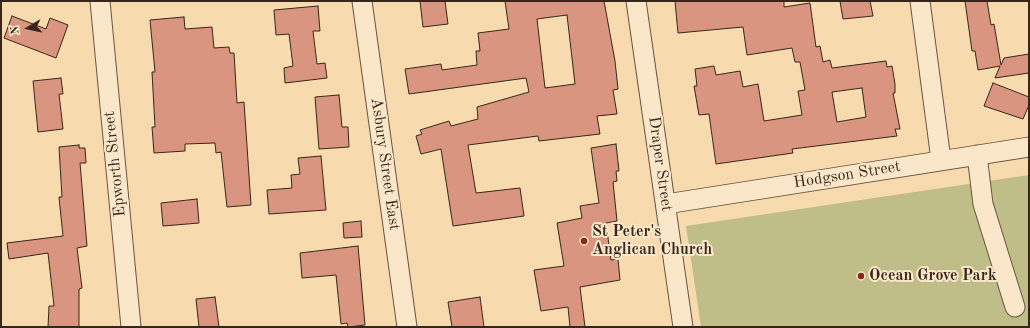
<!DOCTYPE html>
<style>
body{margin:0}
#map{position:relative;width:1030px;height:328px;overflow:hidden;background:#f7daad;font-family:"Old Standard TT",serif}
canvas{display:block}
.frame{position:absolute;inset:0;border:2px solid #37271b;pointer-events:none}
.north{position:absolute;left:8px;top:8px;width:40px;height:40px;-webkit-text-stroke:3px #fae7ca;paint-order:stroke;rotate:261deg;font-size:11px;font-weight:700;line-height:16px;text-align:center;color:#37271b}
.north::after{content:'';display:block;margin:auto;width:14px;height:18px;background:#37271b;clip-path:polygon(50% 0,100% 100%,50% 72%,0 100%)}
</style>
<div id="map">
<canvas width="1030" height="328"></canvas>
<div class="frame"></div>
<div class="north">N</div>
</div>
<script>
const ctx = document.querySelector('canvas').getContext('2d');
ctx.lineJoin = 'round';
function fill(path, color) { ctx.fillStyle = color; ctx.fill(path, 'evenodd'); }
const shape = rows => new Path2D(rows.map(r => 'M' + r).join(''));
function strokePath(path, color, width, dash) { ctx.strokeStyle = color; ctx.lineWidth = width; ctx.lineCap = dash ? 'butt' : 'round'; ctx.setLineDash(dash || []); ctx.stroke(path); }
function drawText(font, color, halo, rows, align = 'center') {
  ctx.font = font + ' "Old Standard TT",serif'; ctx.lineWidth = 4; ctx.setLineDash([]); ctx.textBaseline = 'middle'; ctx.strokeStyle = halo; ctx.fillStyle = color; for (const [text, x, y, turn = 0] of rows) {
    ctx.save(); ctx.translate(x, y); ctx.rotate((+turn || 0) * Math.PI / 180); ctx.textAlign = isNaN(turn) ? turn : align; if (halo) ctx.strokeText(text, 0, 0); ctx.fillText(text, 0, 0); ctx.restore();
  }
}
fill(shape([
 [1029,175,1029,327,701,327,686,226]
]), '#c0be88');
const building = shape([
 [420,1,445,1,448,24,423,27,420,1],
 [505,1,604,1,615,61,618,89,613,90,617,114,597,116,600,134,539,141,538,136,468,145,476,193,520,188,524,216,453,226,441,149,421,154,416,136,422,134,420,130,449,121,451,126,478,119,477,107,529,92,526,78,409,94,405,69,441,64,442,70,477,65,476,51,480,51,478,33,509,29,505,1],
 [567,15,575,84,545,88,537,19,567,15],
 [675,1,784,1,784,7,810,3,816,47,820,46,823,62,830,60,832,68,886,61,887,67,892,66,895,84,895,93,893,93,900,129,895,129,897,136,792,149,793,153,716,164,709,114,699,115,694,86,697,86,695,69,714,66,716,75,740,71,743,87,758,84,764,121,802,115,798,91,805,90,800,62,795,62,792,48,747,55,743,27,678,33,675,1],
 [862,88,866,117,837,122,832,92,862,88],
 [840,1,870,1,873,16,843,19,840,1],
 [965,1,987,1,991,25,994,24,1001,65,1004,58,1029,54,1029,73,995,78,1000,66,978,70,975,51,972,51,965,1],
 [318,6,320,31,313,31,317,64,325,63,327,78,285,83,284,68,293,66,289,34,276,35,274,10,318,6],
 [12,16,46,29,50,18,68,25,56,58,4,38,12,16],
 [184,17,185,29,212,27,214,48,229,47,230,53,234,53,237,103,244,102,251,205,227,207,221,152,216,153,215,143,185,144,185,151,154,153,152,127,155,127,152,72,155,72,150,20,184,17],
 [61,78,63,94,59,94,63,129,38,132,33,81,61,78],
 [993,83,1029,97,1029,105,1023,119,984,106,993,83],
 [339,95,342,127,348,127,349,147,319,149,315,97,339,95],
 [616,144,619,171,616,171,617,181,613,182,617,221,606,223,611,260,618,259,620,280,580,287,585,327,570,327,568,307,541,311,534,270,564,266,557,223,582,218,580,206,599,203,591,148,616,144],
 [79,145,79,148,85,148,86,163,80,163,87,246,77,248,82,288,79,289,79,327,48,327,49,306,54,306,48,253,9,259,7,243,63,236,59,197,62,197,59,147,79,145],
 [321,156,326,210,269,214,267,190,292,188,291,175,300,174,298,158,321,156],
 [197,199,199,223,163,226,161,203,197,199],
 [361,221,362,237,344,238,343,223,361,221],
 [358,246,365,325,348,327,347,323,341,324,336,275,302,278,300,253,358,246],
 [215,297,219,327,199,327,196,299,215,297],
 [480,297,484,327,452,327,448,302,480,297]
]);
fill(building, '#d9957f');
strokePath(building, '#37271b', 1);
const minor = shape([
 [100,1,131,327],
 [362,1,407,327],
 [636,1,683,327],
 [920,1,941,160],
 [977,155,983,204,1015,307],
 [666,204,1029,147]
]);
strokePath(minor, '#675440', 21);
strokePath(minor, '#fae7ca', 19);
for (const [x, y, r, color] of [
 [584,241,4,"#8f2418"],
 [861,276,4,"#8f2418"]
]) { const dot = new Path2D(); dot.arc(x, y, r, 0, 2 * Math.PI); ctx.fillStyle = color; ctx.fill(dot); strokePath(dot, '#fae7ca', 1.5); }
drawText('16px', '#37271b', '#fae7ca', [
 ["Epworth Street",115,164,-96],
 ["Asbury Street East",385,164,82],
 ["Draper Street",660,164,82],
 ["Hodgson Street",847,175,-9]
]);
drawText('bold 16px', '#37271b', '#fae7ca', [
 ["St Peter's",592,232],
 ["Anglican Church",592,250],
 ["Ocean Grove Park",869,276]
], 'left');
</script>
